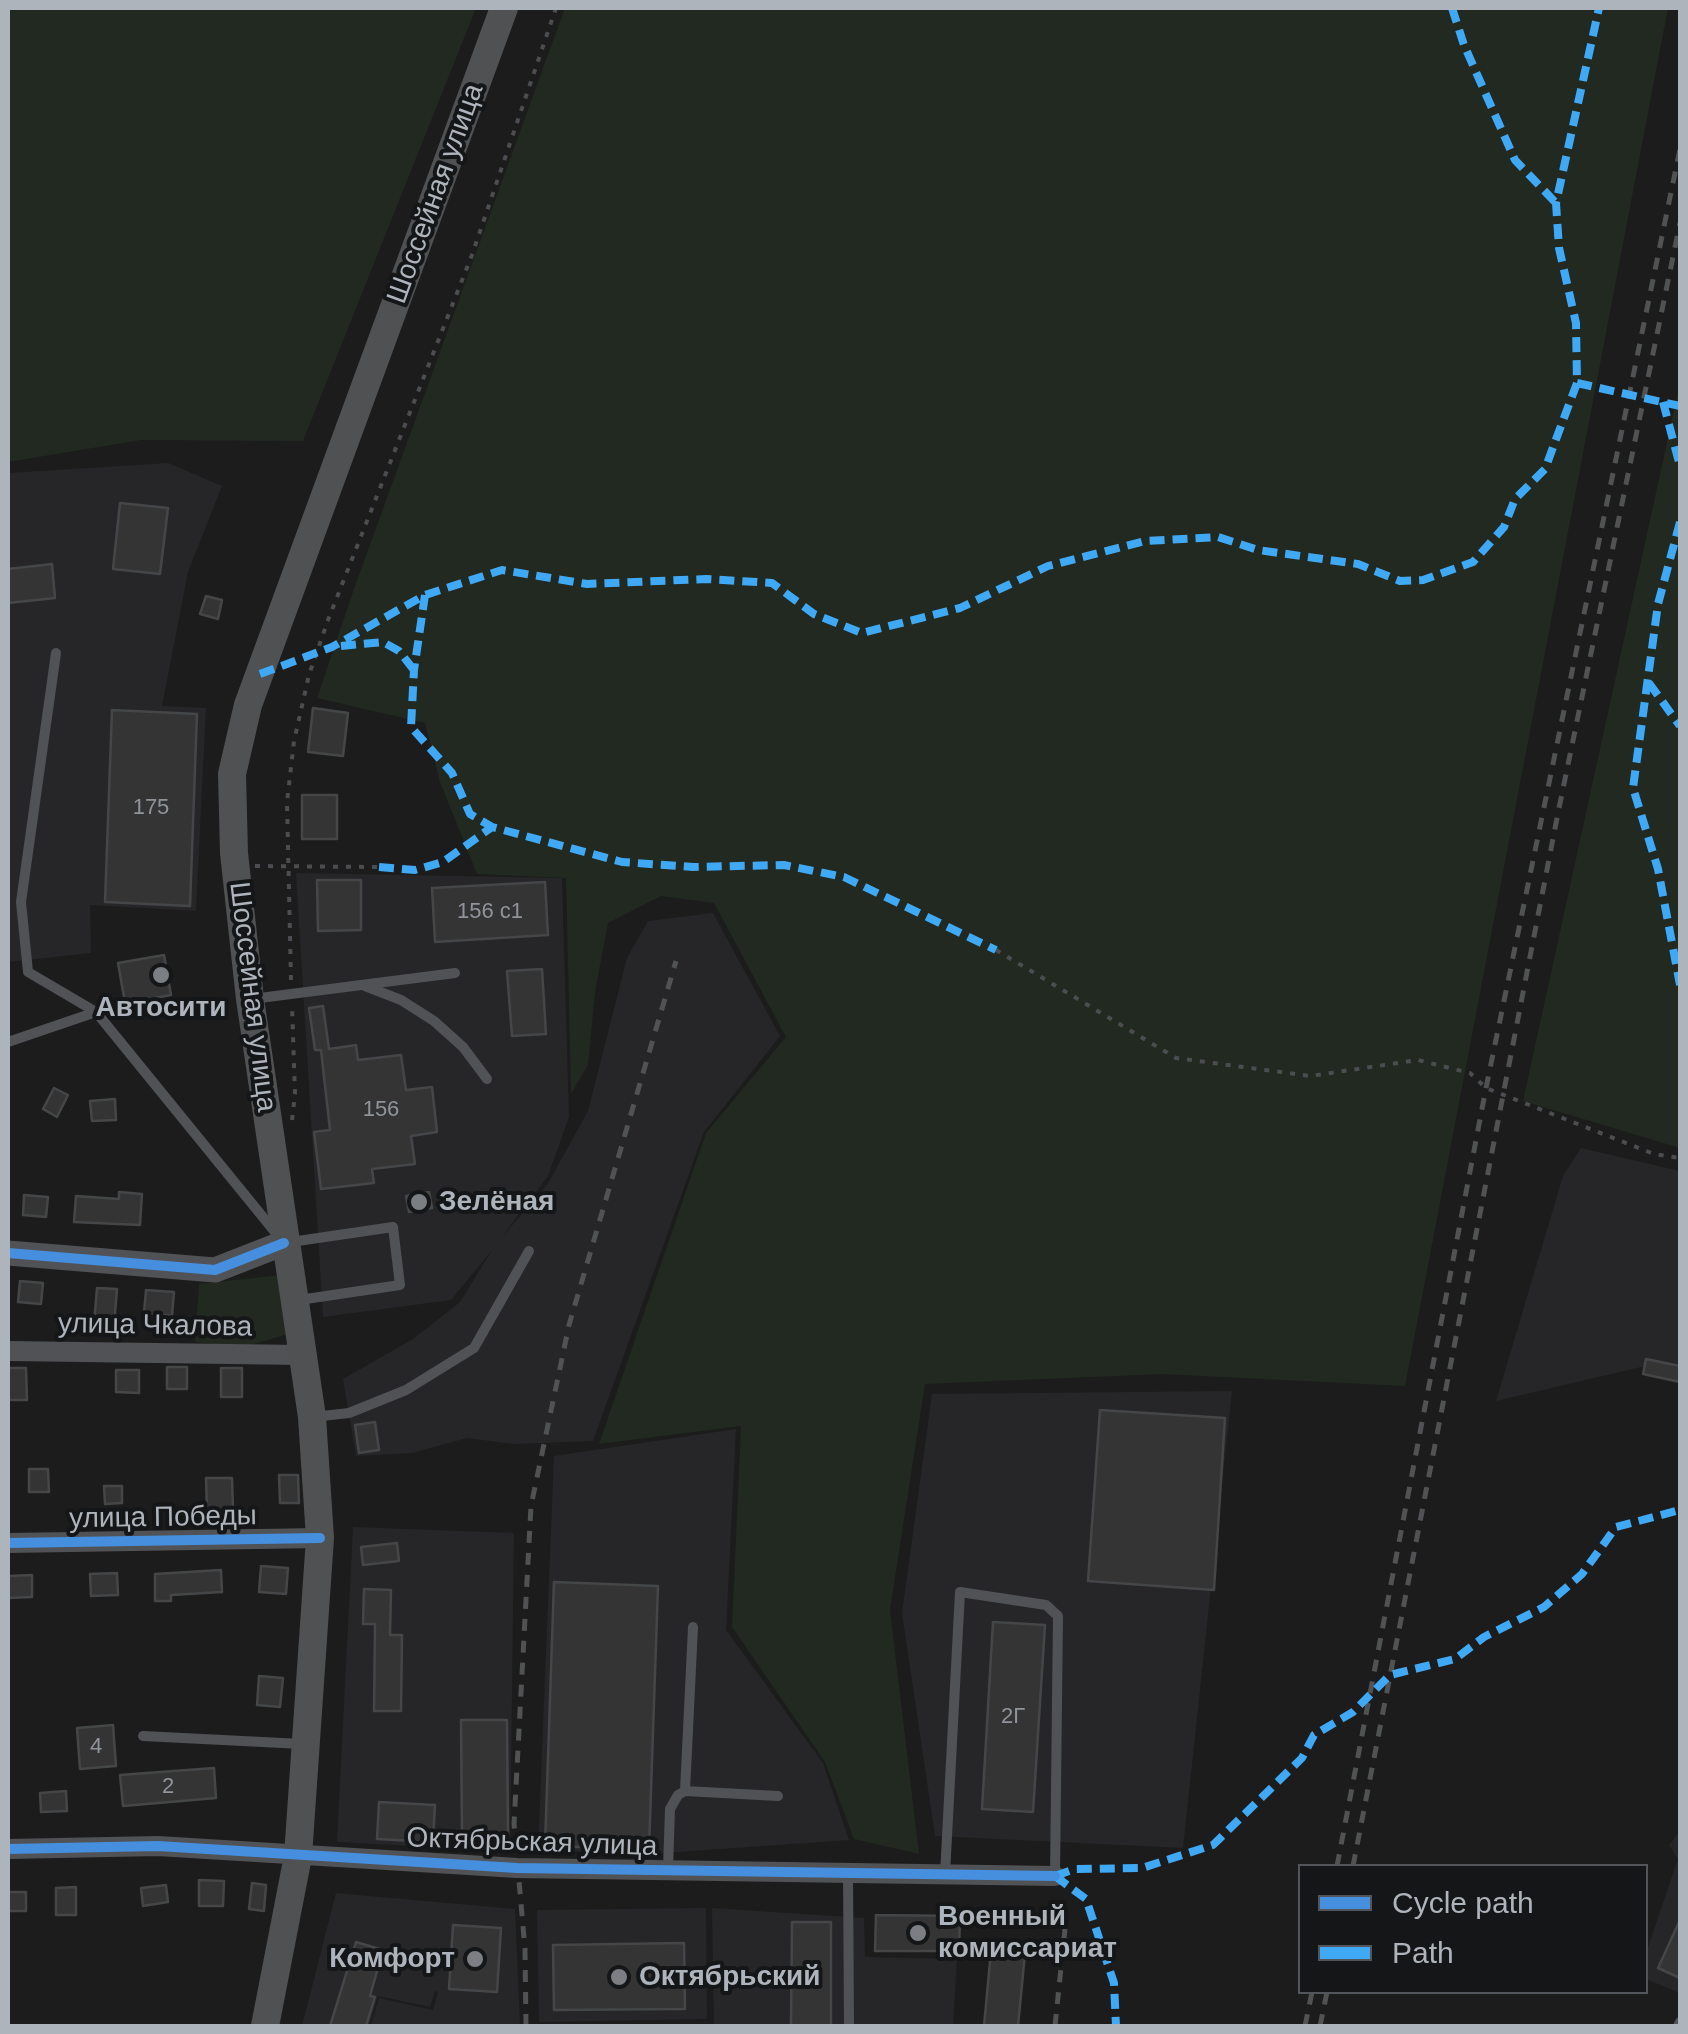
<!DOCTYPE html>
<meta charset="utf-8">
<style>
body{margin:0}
#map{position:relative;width:1688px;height:2034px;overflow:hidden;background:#1c1c1c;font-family:Helvetica,sans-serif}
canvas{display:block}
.frame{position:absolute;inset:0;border:10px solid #aeb4bc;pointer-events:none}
.legend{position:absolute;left:1298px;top:1864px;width:350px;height:130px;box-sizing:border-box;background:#151618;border:2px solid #52555a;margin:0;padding:12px 18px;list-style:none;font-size:30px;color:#aeb4bc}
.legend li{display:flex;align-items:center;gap:20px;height:50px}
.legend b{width:50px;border:2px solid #52555a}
</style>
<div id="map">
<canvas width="1688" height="2034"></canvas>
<div class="frame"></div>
<ul class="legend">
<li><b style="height:12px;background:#468fdf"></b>Cycle path</li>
<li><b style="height:12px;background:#3fa9f5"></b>Path</li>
</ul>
</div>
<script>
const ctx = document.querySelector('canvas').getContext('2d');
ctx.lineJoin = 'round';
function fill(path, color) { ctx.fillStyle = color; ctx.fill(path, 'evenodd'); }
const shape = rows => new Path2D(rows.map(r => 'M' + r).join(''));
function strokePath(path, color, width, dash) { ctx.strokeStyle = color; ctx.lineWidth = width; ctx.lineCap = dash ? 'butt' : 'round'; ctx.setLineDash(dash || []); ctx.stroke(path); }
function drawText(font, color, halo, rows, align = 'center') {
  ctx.font = font + ' Helvetica,sans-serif'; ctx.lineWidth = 8; ctx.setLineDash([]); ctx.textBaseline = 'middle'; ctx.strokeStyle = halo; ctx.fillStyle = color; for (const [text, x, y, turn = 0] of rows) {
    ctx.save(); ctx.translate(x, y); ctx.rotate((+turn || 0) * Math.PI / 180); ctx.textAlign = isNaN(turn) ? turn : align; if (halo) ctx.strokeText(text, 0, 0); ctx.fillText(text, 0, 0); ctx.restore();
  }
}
fill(shape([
 [168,463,222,486,188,572,162,706,206,708,196,911,90,905,91,953,8,962,8,473],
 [296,873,562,878,569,1117,548,1176,501,1238,547,1185,588,1111,627,958,648,921,713,913,780,1036,704,1132,593,1441,513,1444,467,1438,412,1453,356,1456,343,1379,413,1339,460,1302,492,1250,451,1300,323,1317],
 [1581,1148,1680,1171,1680,1372,1641,1367,1496,1401,1563,1176],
 [1232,1391,1183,1848,935,1836,902,1613,932,1394],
 [736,1429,726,1630,823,1763,849,1840,648,1854,538,1850,554,1456],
 [353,1527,514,1533,510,1851,337,1842],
 [1680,1831,1680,1993,1646,1979,1646,1953,1678,1859,1669,1845],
 [336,1893,515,1909,520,2026,371,2026,379,1998,433,2010,438,1992,435,1991,430,2007,378,1996,369,2026,302,2026],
 [706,1908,707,2019,539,2022,537,1910],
 [712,1908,864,1918,865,1957,957,1959,953,2026,714,2026]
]), '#262628');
fill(shape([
 [8,8,476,8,303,441,141,440,8,462],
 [565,8,1668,8,1405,1386,1163,1374,925,1384,890,1610,919,1854,854,1839,825,1762,732,1627,741,1426,599,1444,706,1133,786,1037,714,903,661,896,608,923,595,992,588,1065,571,1094,566,878,477,874,440,782,425,723,317,698,356,583],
 [1680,383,1680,1148,1523,1101],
 [281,1275,288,1334,244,1347,195,1342,199,1284]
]), '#212921');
const building = shape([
 [120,503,168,508,160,574,113,569,120,503],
 [52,564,55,598,8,603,8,569,52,564],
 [206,596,222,600,218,619,200,614,206,596],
 [313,708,348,713,343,756,308,752,313,708],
 [112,710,197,714,190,906,105,902,112,710],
 [302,795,337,795,337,839,302,839,302,795],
 [317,880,361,880,361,930,318,931,317,880],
 [545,882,548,935,435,942,432,888,545,882],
 [164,955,171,995,125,1003,118,963,164,955],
 [542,969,546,1034,512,1036,507,971,542,969],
 [323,1006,329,1049,356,1045,358,1060,401,1055,406,1090,432,1087,437,1132,411,1136,415,1164,372,1169,374,1183,321,1189,314,1132,330,1130,321,1050,315,1050,309,1008,323,1006],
 [54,1088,68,1095,57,1117,43,1109,54,1088],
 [115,1099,116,1120,92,1121,90,1101,115,1099],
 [119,1192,142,1194,140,1225,74,1222,76,1196,119,1199,119,1192],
 [429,1192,432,1208,409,1212,406,1196,429,1192],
 [24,1195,48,1197,46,1217,23,1215,24,1195],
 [20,1281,43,1283,41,1304,18,1302,20,1281],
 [97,1288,117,1289,114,1326,94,1324,97,1288],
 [146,1290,174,1292,172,1316,144,1313,146,1290],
 [1646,1359,1680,1366,1680,1382,1643,1374,1646,1359],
 [167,1367,187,1367,187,1389,167,1389,167,1367],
 [8,1368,26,1368,27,1400,8,1400,8,1368],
 [221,1368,242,1368,242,1397,221,1397,221,1368],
 [116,1370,139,1370,139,1393,116,1392,116,1370],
 [1100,1410,1225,1418,1214,1590,1088,1581,1100,1410],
 [375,1422,379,1450,359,1453,355,1425,375,1422],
 [29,1469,48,1469,49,1492,29,1492,29,1469],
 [279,1475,298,1475,299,1503,280,1503,279,1475],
 [206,1478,232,1478,233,1509,207,1510,206,1478],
 [104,1486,122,1486,122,1503,105,1504,104,1486],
 [397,1543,399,1561,363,1565,361,1547,397,1543],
 [261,1566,288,1568,286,1594,259,1592,261,1566],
 [221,1570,222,1592,171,1595,171,1601,155,1601,155,1574,221,1570],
 [117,1573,118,1595,91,1596,90,1574,117,1573],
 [32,1575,32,1597,8,1598,8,1576,32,1575],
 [554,1582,658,1586,649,1849,545,1846,554,1582],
 [364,1589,391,1590,390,1635,402,1635,401,1711,374,1711,375,1624,363,1624,364,1589],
 [993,1622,1045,1625,1033,1812,982,1809,993,1622],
 [259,1676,283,1678,280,1707,257,1705,259,1676],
 [461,1720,507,1720,508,1836,462,1836,461,1720],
 [113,1725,116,1766,80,1769,77,1728,113,1725],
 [214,1768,216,1798,123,1806,120,1775,214,1768],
 [66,1791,67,1811,41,1812,40,1793,66,1791],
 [379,1802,435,1805,433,1842,377,1839,379,1802],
 [199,1880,224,1881,223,1906,199,1906,199,1880],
 [252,1883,266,1885,264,1911,249,1909,252,1883],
 [166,1885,168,1902,143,1906,141,1888,166,1885],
 [76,1887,76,1915,56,1915,56,1888,76,1887],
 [8,1892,26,1892,26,1911,8,1911,8,1892],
 [876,1915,960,1916,959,1951,875,1951,876,1915],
 [1680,1920,1680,1978,1658,1968,1680,1920],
 [792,1922,831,1922,831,2026,791,2026,792,1922],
 [453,1925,501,1928,497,1992,449,1989,453,1925],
 [992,1940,1026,1943,1018,2026,984,2026,992,1940],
 [356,1942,383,1950,370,1996,375,1997,366,2026,330,2026,356,1942],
 [684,1943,685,2009,554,2010,553,1945,684,1943]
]);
fill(building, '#343434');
strokePath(building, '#444648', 2.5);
strokePath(shape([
 [255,866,379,867],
 [996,950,1176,1058,1310,1076,1418,1060,1470,1073,1486,1088,1654,1154,1680,1158],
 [291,980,287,802,294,741,309,675,328,620,472,255,556,8],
 [292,1120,295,1094,292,1005]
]), '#4c4d50', 4, [5, 8]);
strokePath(shape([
 [56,653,21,902,28,972,96,1012,284,1243,393,1227,400,1285,299,1300],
 [365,986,401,1000,434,1021,463,1047,487,1079],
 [252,999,455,973],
 [8,1042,96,1012],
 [313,1417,349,1413,406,1390,474,1348,529,1251],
 [143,1736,302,1744],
 [685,1791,693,1627],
 [668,1869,670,1809,678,1795,685,1791,778,1796],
 [848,1873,849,2026],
 [945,1874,960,1592,1046,1605,1058,1616,1055,1876],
 [1678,2026,1680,2022]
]), '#505255', 10);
strokePath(shape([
 [8,1351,302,1355],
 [8,1543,320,1538],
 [8,1849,158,1846,517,1868,1055,1876]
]), '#505255', 20);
strokePath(shape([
 [8,1253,215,1270,284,1243]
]), '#505255', 25);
strokePath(shape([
 [265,2026,298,1856,320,1538,312,1417,250,999,234,853,232,774,248,705,504,8]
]), '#4f5153', 28);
strokePath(shape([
 [1337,1866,1486,1088,1680,149],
 [1353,1866,1558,813,1680,223],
 [526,2026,525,1949,514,1824,531,1506,569,1325,676,961],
 [1055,2026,1065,1929],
 [1305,2026,1312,1992],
 [1320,2026,1327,1992]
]), '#505253', 5, [12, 10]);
strokePath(shape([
 [1452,8,1464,45,1515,160,1556,203],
 [1577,383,1680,406],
 [1663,402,1680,466],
 [1680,522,1658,604,1633,788,1658,869,1680,985],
 [425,595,414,670,411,727,452,773,470,814,492,827],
 [341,646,383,642,399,651,414,670],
 [260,674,332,647,425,595,502,570,587,584,706,579,772,583,814,614,862,633,960,608,1048,566,1145,541,1218,537,1258,550,1358,564,1400,581,1423,580,1473,562,1504,527,1515,499,1545,469,1577,383,1576,323,1559,248,1556,203,1599,8],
 [1649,683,1680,726],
 [379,867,415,870,443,862,492,827,622,862,693,867,784,865,844,877,996,950],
 [1055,1876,1075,1869,1142,1868,1213,1845,1302,1758,1314,1735,1353,1712,1390,1675,1455,1659,1484,1637,1544,1607,1582,1574,1616,1527,1680,1510],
 [1055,1876,1086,1899,1114,1983,1116,2026]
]), '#3fa9f5', 8, [15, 8]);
strokePath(shape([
 [8,1253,215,1270,284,1243],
 [8,1543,320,1538],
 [8,1849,158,1846,517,1868,1055,1876]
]), '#468fdf', 10);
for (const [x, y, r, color] of [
 [161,975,10,"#7b7f84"],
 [419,1202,10,"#7b7f84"],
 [918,1933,10,"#7b7f84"],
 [475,1959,10,"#7b7f84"],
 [619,1977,10,"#7b7f84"]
]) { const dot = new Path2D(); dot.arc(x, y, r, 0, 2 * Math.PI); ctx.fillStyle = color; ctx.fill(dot); strokePath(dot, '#151618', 4); }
drawText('22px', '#90949a', null, [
 ["175",151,808],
 ["156 с1",490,912],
 ["156",381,1110],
 ["2Г",1013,1717],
 ["4",96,1747],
 ["2",168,1787]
]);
drawText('28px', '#aeb4bc', '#151618', [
 ["Шоссейная улица",436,194,-70],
 ["Шоссейная улица",252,997,83],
 ["улица Чкалова",155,1326,1],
 ["улица Победы",163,1518,-1],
 ["Октябрьская улица",532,1843,2]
]);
drawText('bold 28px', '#aeb4bc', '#151618', [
 ["Автосити",161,1008,"center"],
 ["Зелёная",439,1202],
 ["Военный",938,1917],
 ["комиссариат",938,1949],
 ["Комфорт",455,1959,"right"],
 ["Октябрьский",639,1977]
], 'left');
</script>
